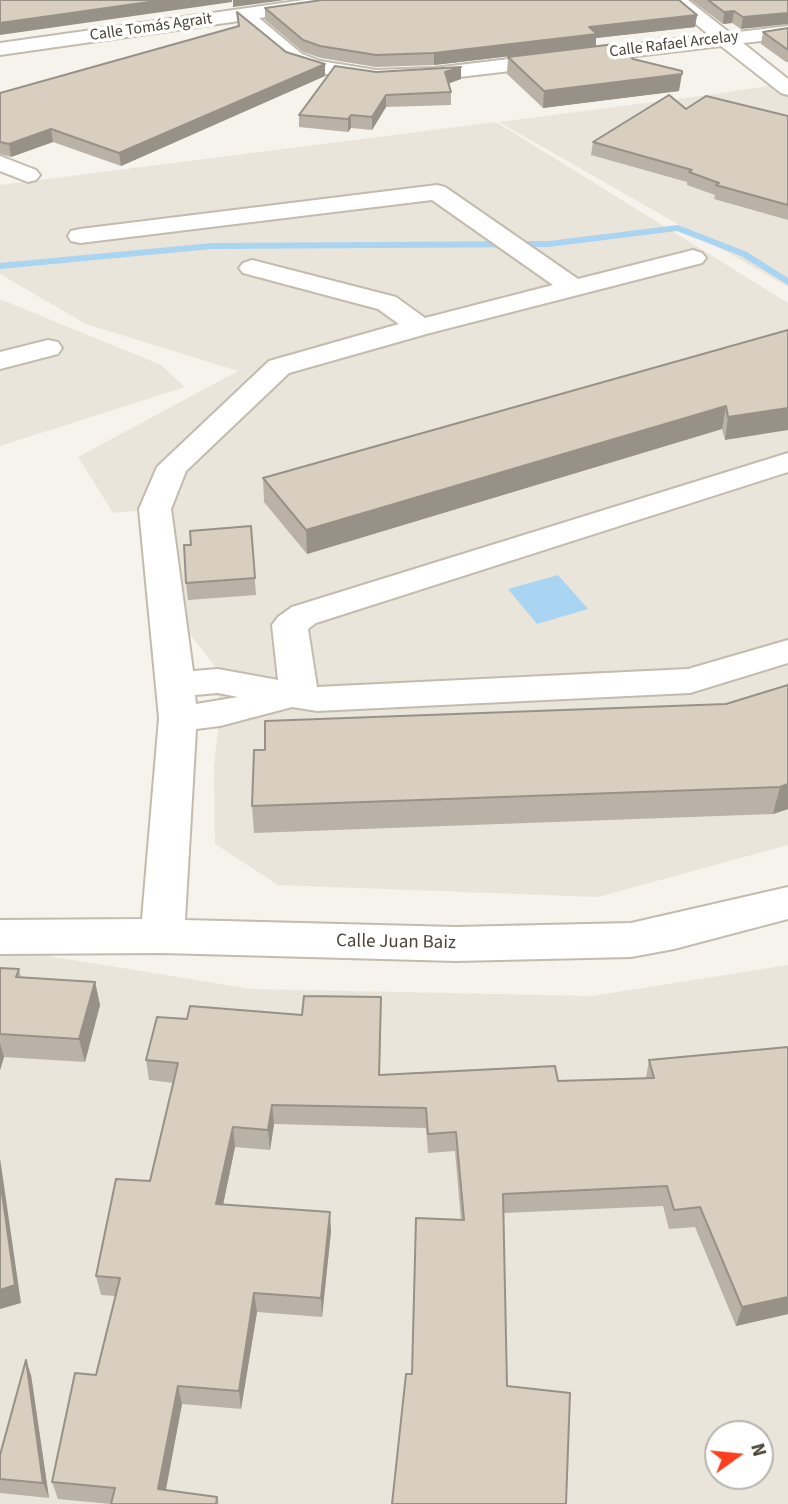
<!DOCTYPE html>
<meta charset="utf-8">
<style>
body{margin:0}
#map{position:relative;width:788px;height:1504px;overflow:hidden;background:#f6f3ec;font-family:"Source Sans 3",sans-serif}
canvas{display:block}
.north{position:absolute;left:704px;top:1420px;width:70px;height:70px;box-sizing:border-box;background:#fff;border:2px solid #b7b4b0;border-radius:50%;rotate:75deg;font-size:19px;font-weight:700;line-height:28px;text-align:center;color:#4b4439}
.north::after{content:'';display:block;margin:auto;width:24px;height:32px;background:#fc3f1d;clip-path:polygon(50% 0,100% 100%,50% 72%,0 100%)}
</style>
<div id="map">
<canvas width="788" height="1504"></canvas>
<div class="north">N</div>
</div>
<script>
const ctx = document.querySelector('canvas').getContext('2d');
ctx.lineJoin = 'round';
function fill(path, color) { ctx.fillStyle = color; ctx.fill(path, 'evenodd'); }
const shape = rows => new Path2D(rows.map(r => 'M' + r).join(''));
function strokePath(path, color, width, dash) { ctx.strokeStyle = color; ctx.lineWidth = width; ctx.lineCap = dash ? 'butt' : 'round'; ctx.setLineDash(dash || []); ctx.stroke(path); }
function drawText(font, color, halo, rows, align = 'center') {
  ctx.font = font + ' "Source Sans 3",sans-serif'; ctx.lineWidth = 7; ctx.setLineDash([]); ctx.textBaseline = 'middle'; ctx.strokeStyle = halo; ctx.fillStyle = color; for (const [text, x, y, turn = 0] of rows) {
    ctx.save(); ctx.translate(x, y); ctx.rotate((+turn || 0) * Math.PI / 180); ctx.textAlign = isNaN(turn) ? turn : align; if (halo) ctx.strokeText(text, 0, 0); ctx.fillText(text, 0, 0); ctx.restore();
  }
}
fill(shape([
 [788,83,788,287,499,122,715,94],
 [496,122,788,303,788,845,598,897,278,885,215,844,214,765,220,714,217,669,189,633,167,508,113,513,78,457,238,371,86,324,0,274,0,185],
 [0,299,161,365,185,387,0,446],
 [0,948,251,989,592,996,788,965,788,1504,0,1504],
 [718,1434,760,1434,760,1476,718,1476]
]), '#eae5da');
fill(shape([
 [558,575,588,609,537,624,508,589]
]), '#a9d4f2');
fill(shape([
 [678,225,747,252,788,278,788,285,741,256,677,231,549,247,212,249,0,269,0,263,212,243,549,241,678,225]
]), '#a9d4f2');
const minor = shape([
 [304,0,353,0,344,6,259,18,302,54,320,61,376,70,434,68,709,35,667,0,688,0,730,33,788,26,788,38,743,43,788,79,788,95,781,93,721,46,434,80,376,82,315,72,288,62,239,21,0,55,0,43,304,0],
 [0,156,36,170,40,175,36,180,28,182,0,171,0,156],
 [437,185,445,187,578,279,693,250,702,253,706,258,702,263,430,333,289,373,186,471,171,509,193,671,218,669,278,680,272,625,278,617,292,607,788,453,788,472,316,623,308,629,317,687,688,669,788,640,788,663,690,693,317,711,292,707,220,726,196,729,185,920,456,927,631,923,788,887,788,919,674,949,631,957,456,961,162,953,0,954,0,920,142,919,159,718,139,509,157,467,269,361,399,324,378,309,243,273,239,268,243,263,252,260,396,297,425,318,553,285,432,200,80,243,71,241,68,236,71,231,80,229,437,185],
 [218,693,238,697,196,704,195,695,218,693],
 [48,340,58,342,62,348,58,354,0,369,0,352,48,340]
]);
strokePath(minor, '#c2bbae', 4);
fill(minor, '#fff');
fill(shape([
 [691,0,788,0,741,29,732,23,723,24],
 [265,8,697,15,695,27,596,38,596,46,434,65,376,67,321,58,303,52,265,20],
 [237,12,286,52,325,76,121,166,53,142,11,157,0,154,0,93,238,26],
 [788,28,788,62,786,62,761,44,763,32],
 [508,57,633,59,679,91,543,108,507,74],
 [461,67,461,79,449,83,451,92,451,105,386,107,372,130,351,128,348,132,299,127,299,115],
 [686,109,788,116,788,220,714,199,715,195,687,185,687,182,591,155,593,142],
 [788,330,725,440,722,429,307,554,264,502,263,478],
 [251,526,256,595,188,600,186,583,191,545],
 [788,685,788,809,773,814,254,833,252,806,265,750,726,704],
 [0,968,19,969,21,978,95,982,100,1005,85,1062,4,1057,0,1070],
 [302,1015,381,1017,380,1075,558,1081,646,1078,649,1060,788,1047,788,1314,736,1326,695,1227,669,1229,663,1206,504,1213,412,1374,461,1220,455,1151,428,1153,426,1128,274,1124,270,1150,235,1147,223,1205,331,1231,322,1317,257,1312,241,1409,182,1404,166,1490,217,1497,219,1504,111,1504,58,1499,52,1482,96,1375,116,1296,101,1295,96,1276,150,1181,174,1083,149,1080,146,1060,187,1019],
 [31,1375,49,1498,0,1493,0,1455]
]), '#bab2a6');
fill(shape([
 [163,0,232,0,232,2,0,35,0,23],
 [233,0,285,0,233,7],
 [734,11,732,23,723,24,724,12],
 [788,13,788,24,741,29,743,17],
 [697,15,695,27,596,38,596,46,434,65,434,53,589,27],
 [325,64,325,76,121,166,119,153],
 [461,67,461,79,445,85,445,72],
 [682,74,679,91,543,108,544,91],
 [386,95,386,107,372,130,372,117],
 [351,115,351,128,348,132,348,119],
 [51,129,53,142,11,157,9,144],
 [726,406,722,429,307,554,306,530],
 [788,408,788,430,725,440,728,417],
 [788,784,788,809,773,814,780,787],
 [95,982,100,1005,85,1062,79,1039],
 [0,1043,4,1057,0,1070],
 [272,1105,274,1124,270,1150,268,1130],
 [233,1127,235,1147,219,1224,216,1204],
 [0,1158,21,1303,0,1309],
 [330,1212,331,1231,322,1317,321,1298],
 [254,1293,257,1312,241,1409,239,1391],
 [788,1297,788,1314,736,1326,742,1307],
 [26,1360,31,1375,49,1498,43,1483],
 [178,1386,182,1404,163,1504,158,1489]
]), '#979187');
const building = shape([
 [0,0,163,0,0,23,0,0],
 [322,0,679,0,697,15,589,27,597,34,434,53,376,55,320,46,303,40,265,8,322,0],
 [708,0,788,0,788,13,743,17,734,11,724,12,708,0],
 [237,12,286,52,325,64,119,153,51,129,9,144,0,142,0,93,239,26,237,12],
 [788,28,788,50,763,32,788,28],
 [615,44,633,59,682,71,682,74,544,91,508,57,615,44],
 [335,66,376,72,461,67,445,72,451,92,386,95,372,117,351,115,348,119,299,115,335,66],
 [669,95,686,109,706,96,788,116,788,205,716,185,719,183,689,172,692,170,593,142,669,95],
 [788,330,788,408,728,417,726,406,306,530,263,478,788,330],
 [251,526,255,578,186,583,184,545,191,545,190,531,251,526],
 [788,685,788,784,780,787,252,806,254,750,265,750,265,721,726,704,788,685],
 [0,968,19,969,16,977,95,982,79,1039,0,1034,0,968],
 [304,996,381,997,379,1075,555,1066,558,1081,654,1078,649,1060,788,1047,788,1297,742,1307,700,1207,674,1210,667,1186,503,1194,507,1386,570,1393,566,1504,392,1504,406,1374,412,1374,416,1218,464,1220,456,1132,428,1134,426,1108,272,1105,268,1130,233,1127,216,1204,330,1212,321,1298,254,1293,239,1391,178,1386,158,1489,217,1497,216,1504,111,1504,115,1488,52,1482,75,1373,96,1375,120,1278,96,1276,116,1179,150,1181,178,1063,146,1060,157,1017,187,1019,190,1006,302,1015,304,996],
 [0,1179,15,1285,0,1290,0,1179],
 [26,1360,43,1483,0,1479,0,1455,26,1360]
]);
fill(building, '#d8cfc1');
strokePath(building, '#979187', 2);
drawText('16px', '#4b4439', '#fff', [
 ["Calle Tomás Agrait",151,28,-8],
 ["Calle Rafael Arcelay",674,45,-7]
]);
drawText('19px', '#4b4439', '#fff', [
 ["Calle Juan Baiz",396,943,1]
]);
</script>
